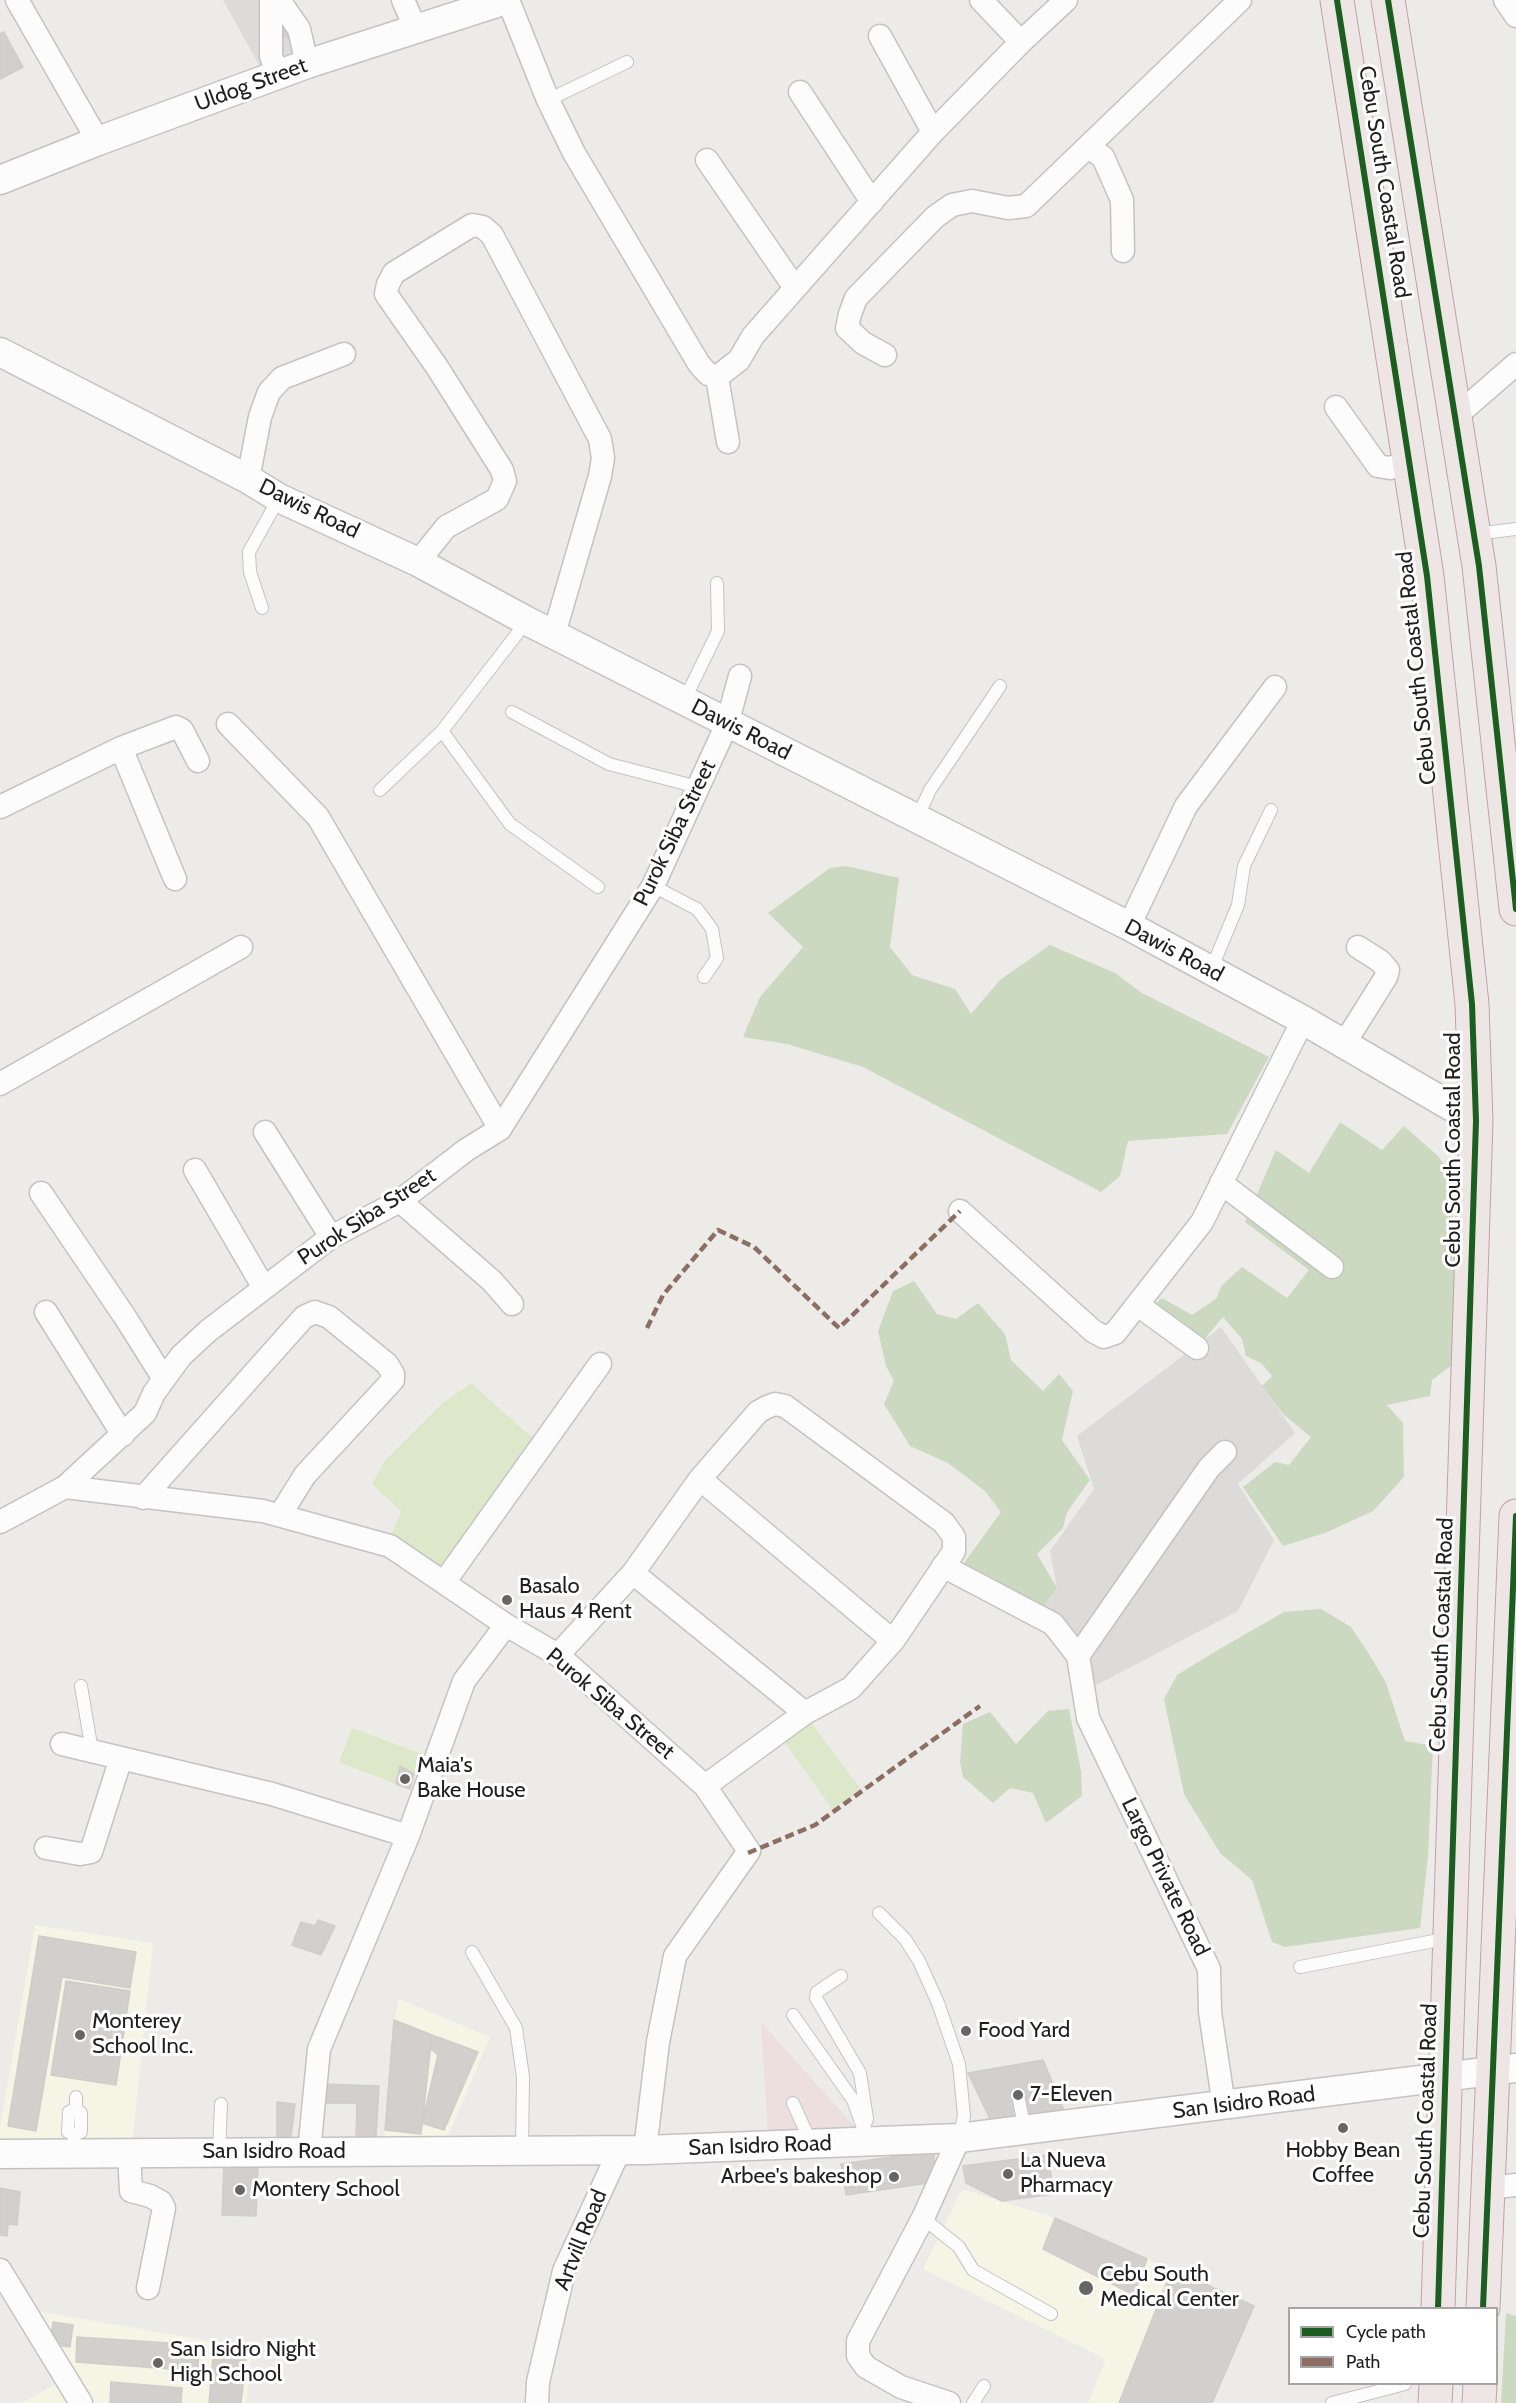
<!DOCTYPE html>
<style>
body{margin:0}
#map{position:relative;width:1516px;height:2403px;overflow:hidden;background:#edebe8;font-family:Cabin,sans-serif}
canvas{display:block}
.legend{position:absolute;left:1288px;top:2307px;width:210px;height:78px;box-sizing:border-box;background:#fff;border:2px solid #a5a5a5;margin:0;padding:8px 10px;list-style:none;font-size:18px;color:#1f1f1f}
.legend li{display:flex;align-items:center;gap:12px;height:30px}
.legend b{width:30px;border:2px solid #a5a5a5}
</style>
<div id="map">
<canvas width="1516" height="2403"></canvas>
<ul class="legend">
<li><b style="height:8px;background:#1b5e20"></b>Cycle path</li>
<li><b style="height:8px;background:#8d6e63"></b>Path</li>
</ul>
</div>
<script>
const ctx = document.querySelector('canvas').getContext('2d');
ctx.lineJoin = 'round';
function fill(path, color) { ctx.fillStyle = color; ctx.fill(path, 'evenodd'); }
const shape = rows => new Path2D(rows.map(r => 'M' + r).join(''));
function strokePath(path, color, width, dash) { ctx.strokeStyle = color; ctx.lineWidth = width; ctx.lineCap = dash ? 'butt' : 'round'; ctx.setLineDash(dash || []); ctx.stroke(path); }
function drawText(font, color, halo, rows, align = 'center') {
  ctx.font = font + ' Cabin,sans-serif'; ctx.lineWidth = 6; ctx.setLineDash([]); ctx.textBaseline = 'middle'; ctx.strokeStyle = halo; ctx.fillStyle = color; for (const [text, x, y, turn = 0] of rows) {
    ctx.save(); ctx.translate(x, y); ctx.rotate((+turn || 0) * Math.PI / 180); ctx.textAlign = isNaN(turn) ? turn : align; if (halo) ctx.strokeText(text, 0, 0); ctx.fillText(text, 0, 0); ctx.restore();
  }
}
fill(shape([
 [223,0,294,0,316,44,260,67],
 [1221,1327,1295,1433,1238,1484,1274,1540,1238,1611,1087,1690,1040,1611,1057,1588,1050,1551,1094,1489,1077,1436]
]), '#dcdbd9');
fill(shape([
 [761,2022,864,2137,768,2139]
]), '#eedfdf');
fill(shape([
 [35,1925,153,1943,132,2145,0,2145,0,2128],
 [399,1999,490,2037,445,2143,384,2139,394,2020],
 [962,2189,1055,2218,1254,2306,1209,2403,1088,2403,1106,2359,923,2269],
 [30,2310,252,2348,246,2403,89,2403,81,2378,50,2346],
 [64,2380,73,2403,21,2403]
]), '#f6f4e4');
fill(shape([
 [471,1383,537,1442,443,1576,387,1545,401,1511,372,1484,384,1462,442,1404],
 [807,1717,862,1791,832,1809,781,1737],
 [352,1728,425,1755,416,1774,400,1767,396,1784,339,1762]
]), '#dce8c9');
fill(shape([
 [846,866,899,878,890,947,912,975,955,989,971,1014,1000,980,1050,945,1115,973,1142,993,1269,1057,1227,1134,1128,1141,1120,1176,1101,1192,863,1067,787,1044,743,1037,760,997,803,947,768,913,830,868],
 [1340,1122,1382,1150,1404,1126,1437,1155,1452,1175,1456,1362,1432,1380,1430,1396,1387,1405,1403,1423,1404,1477,1373,1511,1325,1533,1283,1546,1243,1487,1275,1462,1289,1465,1311,1437,1283,1414,1262,1386,1272,1376,1261,1363,1246,1356,1242,1339,1223,1317,1197,1348,1154,1305,1162,1298,1192,1315,1216,1299,1222,1285,1242,1267,1287,1298,1309,1270,1245,1222,1276,1150,1309,1173],
 [914,1281,937,1314,956,1319,978,1303,1005,1334,1011,1360,1043,1391,1059,1374,1073,1391,1062,1440,1090,1480,1067,1512,1063,1528,1037,1554,1057,1588,1043,1607,959,1570,1001,1512,985,1491,948,1463,910,1446,884,1404,894,1381,886,1366,878,1331,893,1291],
 [1321,1609,1351,1627,1372,1659,1386,1683,1405,1741,1433,1746,1428,1856,1420,1928,1285,1947,1272,1942,1252,1880,1220,1853,1184,1794,1164,1699,1177,1675,1223,1647,1284,1612],
 [1069,1709,1081,1771,1082,1796,1046,1823,1033,1793,1010,1788,993,1803,963,1777,960,1762,963,1724,990,1712,1016,1744,1048,1711],
 [1506,2313,1516,2316,1516,2403,1501,2403]
]), '#cad9bf');
const building = shape([
 [280,20,291,23,288,37,277,35,280,20],
 [4,32,23,67,0,79,0,34,4,32],
 [400,1766,414,1774,410,1789,396,1784,400,1766],
 [318,1920,335,1926,321,1955,292,1945,301,1922,315,1926,318,1920],
 [39,1936,136,1952,130,1988,62,1977,36,2131,8,2126,39,1936],
 [66,1981,130,1991,116,2085,51,2075,66,1981],
 [394,2020,432,2035,421,2134,385,2130,394,2020],
 [432,2035,478,2052,444,2130,422,2123,438,2055,430,2048,432,2035],
 [1043,2060,1067,2117,993,2125,968,2073,1043,2060],
 [322,2084,379,2086,376,2137,356,2137,357,2103,323,2103,322,2084],
 [277,2102,295,2104,291,2137,277,2136,277,2102],
 [1348,2123,1349,2131,1339,2133,1337,2125,1348,2123],
 [934,2151,934,2172,928,2183,846,2195,841,2164,934,2151],
 [1048,2155,1054,2194,1002,2201,966,2183,963,2166,1048,2155],
 [224,2163,258,2165,256,2216,222,2215,224,2163],
 [0,2188,20,2192,17,2225,8,2224,7,2236,0,2235,0,2188],
 [1055,2218,1147,2259,1134,2295,1043,2249,1055,2218],
 [1172,2269,1254,2306,1212,2403,1119,2403,1172,2269],
 [53,2322,73,2325,70,2347,50,2344,53,2322],
 [77,2337,199,2345,198,2371,76,2362,77,2337],
 [214,2345,247,2349,241,2403,209,2403,214,2345],
 [111,2382,182,2388,181,2403,110,2403,111,2382]
]);
fill(building, '#d2cfcd');
strokePath(building, '#d0ccc9', 1.5);
const service = shape([
 [548,100,627,62],
 [1476,534,1516,529],
 [262,608,250,572,249,552,279,498],
 [684,701,718,631,717,583],
 [512,712,609,764,698,787],
 [442,731,510,824,598,887],
 [380,790,442,731,527,621],
 [917,818,930,790,1000,686],
 [653,886,697,909,712,929,717,958,704,977],
 [1211,970,1238,905,1244,866,1271,810],
 [81,1686,92,1751],
 [879,1913,905,1939,919,1961,938,2003,959,2064,964,2116,959,2137],
 [472,1952,516,2028,523,2077,522,2150],
 [1300,1967,1449,1938],
 [841,1976,817,1992,816,1998,860,2073,867,2119,863,2129],
 [793,2015,853,2100,863,2128],
 [1019,2100,1025,2130],
 [793,2103,811,2143],
 [74,2135,81,2132,81,2113,76,2109],
 [219,2152,221,2104],
 [74,2153,74,2135,68,2132,69,2112,76,2109,76,2097],
 [923,2218,959,2247,973,2270,1051,2314],
 [973,2403,984,2386],
 [1332,2403,1405,2384]
]);
const minor = shape([
 [17,0,98,141],
 [271,0,271,56,278,75],
 [279,0,299,29,307,64],
 [403,0,416,30],
 [508,0,548,100,574,153,699,364,708,374,717,377],
 [981,0,1021,42],
 [1505,0,1516,16],
 [880,36,933,132],
 [800,92,872,202],
 [1089,148,1103,157,1122,200,1123,251],
 [707,160,795,288],
 [885,355,863,343,847,328,850,314,856,298,935,217,952,205,972,201,1008,208,1026,206,1240,0],
 [717,377,739,360,753,336,933,132,1021,42,1066,0],
 [717,377,728,442],
 [1336,407,1378,466,1390,468,1409,462],
 [1455,417,1516,364],
 [248,479,260,417,269,392,282,378,344,354],
 [418,562,446,527,497,499,505,481,502,470,437,367,386,294,388,284,394,273,472,225,483,227,492,235,600,439,603,458,600,476,554,634],
 [228,724,318,817,500,1129],
 [121,748,175,879],
 [0,807,121,748,176,727,182,730,198,761],
 [1129,926,1186,806,1275,687],
 [1344,1044,1386,977,1388,970,1380,961,1358,947],
 [0,1084,241,947],
 [265,1132,331,1237],
 [195,1170,264,1288],
 [1221,1183,1332,1267],
 [41,1193,125,1317,164,1379],
 [400,1201,492,1281,512,1304],
 [960,1211,1093,1331,1104,1337,1115,1333,1202,1222,1303,1020],
 [1138,1305,1197,1348],
 [46,1312,123,1435],
 [700,1479,893,1641],
 [65,1487,145,1413,154,1393,181,1356,208,1331,331,1237,400,1201,466,1150,500,1129,653,886,727,724,740,676],
 [143,1498,304,1317,315,1312,329,1317,387,1364,393,1374,393,1380,305,1475,280,1515],
 [0,1522,65,1487,263,1511,390,1546,506,1625,558,1655,705,1786,749,1851,675,1956,658,2042,645,2150],
 [943,1566,1053,1624,1078,1656,1088,1718,1209,1969,1210,2012,1224,2106],
 [633,1573,805,1713],
 [445,1581,600,1364],
 [558,1655,633,1573,700,1479,758,1412,767,1407,775,1404,785,1406,944,1523,954,1537,954,1551,893,1641,851,1688,805,1713,705,1786],
 [1078,1656,1209,1468,1225,1452],
 [62,1744,272,1794,408,1836],
 [46,1848,80,1854,91,1852,121,1758],
 [309,2152,319,2049,408,1836,464,1681,506,1625],
 [129,2153,131,2191,150,2196,161,2202,164,2208,148,2288],
 [1488,2188,1516,2185],
 [0,2270,81,2403],
 [537,2403,538,2382,564,2271,620,2149],
 [949,2403,901,2387,866,2367,858,2356,858,2341,923,2218,959,2138]
]);
const tertiary = shape([
 [0,180,98,141,307,64,506,0],
 [0,352,248,479,279,498,418,562,527,621,1129,926,1303,1020,1476,1121],
 [0,2154,645,2150,959,2138,1516,2068]
]);
const trunk = shape([
 [1337,0,1427,576,1472,1004,1476,1121,1438,2308],
 [1388,0,1479,566,1516,909],
 [1483,2308,1516,1516],
 [1435,2403,1436,2384],
 [1479,2403,1480,2384]
]);
strokePath(service, '#c4c3c2', 14);
strokePath(minor, '#c4c3c2', 25);
strokePath(tertiary, '#c4c3c2', 31);
strokePath(trunk, '#c0a1ac', 35);
strokePath(service, '#fcfcfc', 12);
strokePath(minor, '#fcfcfc', 22);
strokePath(tertiary, '#fcfcfc', 28);
strokePath(trunk, '#ede6e4', 33);
strokePath(shape([
 [647,1328,663,1295,718,1230,754,1247,839,1328,960,1211],
 [748,1853,815,1825,980,1706]
]), '#8d6e63', 4.5, [9, 4.5]);
strokePath(shape([
 [1337,0,1427,576,1472,1004,1476,1121,1438,2308],
 [1388,0,1479,566,1516,909],
 [1483,2308,1516,1516]
]), '#1b5e20', 6);
for (const [x, y, r, color] of [
 [507,1600,6,"#676665"],
 [405,1779,6,"#676665"],
 [966,2031,6,"#676665"],
 [80,2035,6,"#676665"],
 [1018,2095,6,"#676665"],
 [1343,2128,6,"#676665"],
 [1008,2174,6,"#676665"],
 [894,2177,6,"#676665"],
 [240,2190,6,"#676665"],
 [1086,2288,8,"#676665"],
 [158,2363,6,"#676665"]
]) { const dot = new Path2D(); dot.arc(x, y, r, 0, 2 * Math.PI); ctx.fillStyle = color; ctx.fill(dot); strokePath(dot, '#fff', 2); }
drawText('22px', '#1f1f1f', '#fff', [
 ["Uldog Street",251,85,-20],
 ["Cebu South Coastal Road",1384,182,81],
 ["Dawis Road",309,509,26],
 ["Cebu South Coastal Road",1417,668,-96],
 ["Dawis Road",741,730,27],
 ["Purok Siba Street",675,833,-64],
 ["Dawis Road",1174,951,28],
 ["Cebu South Coastal Road",1454,1150,-90],
 ["Purok Siba Street",367,1217,-33],
 ["Cebu South Coastal Road",1442,1635,-88],
 ["Purok Siba Street",610,1704,40],
 ["Largo Private Road",1165,1877,64],
 ["San Isidro Road",1244,2103,-7],
 ["Cebu South Coastal Road",1426,2121,-88],
 ["San Isidro Road",760,2146,-2],
 ["San Isidro Road",274,2152],
 ["Artvill Road",581,2240,-68]
]);
drawText('22px', '#1f1f1f', '#fff', [
 ["Basalo",519,1587],
 ["Haus 4 Rent",519,1612],
 ["Maia's",417,1766],
 ["Bake House",417,1791],
 ["Monterey",92,2022],
 ["School Inc.",92,2047],
 ["Food Yard",978,2031],
 ["7-Eleven",1030,2095],
 ["Hobby Bean",1343,2151,"center"],
 ["Coffee",1343,2176,"center"],
 ["La Nueva",1020,2161],
 ["Pharmacy",1020,2186],
 ["Arbee's bakeshop",882,2177,"right"],
 ["Montery School",252,2190],
 ["Cebu South",1100,2275],
 ["Medical Center",1100,2300],
 ["San Isidro Night",170,2350],
 ["High School",170,2375]
], 'left');
</script>
